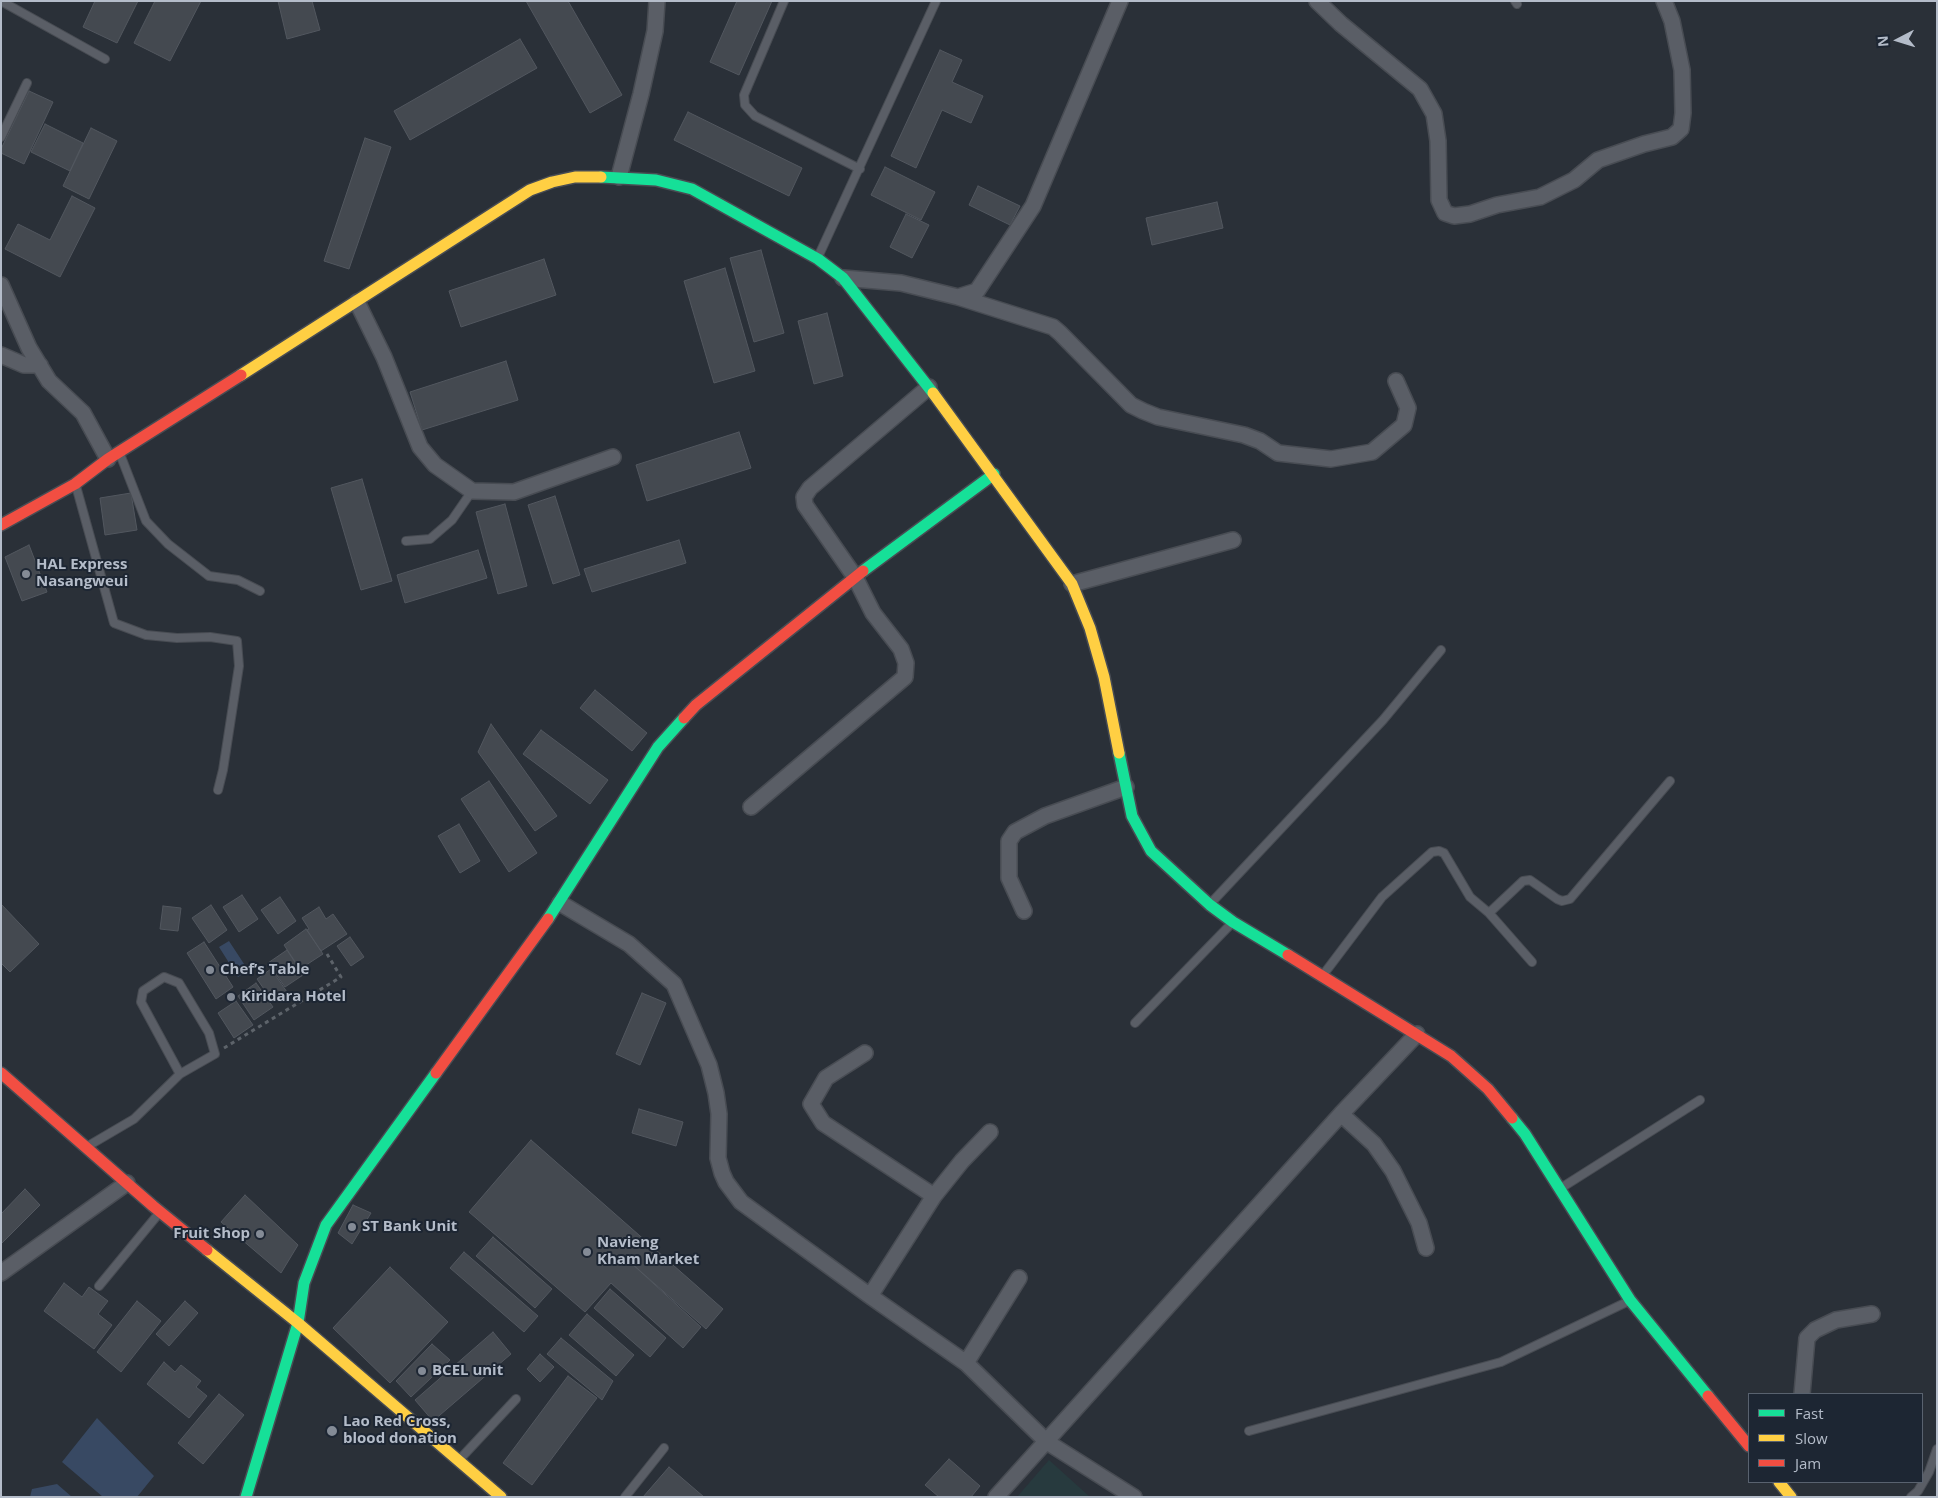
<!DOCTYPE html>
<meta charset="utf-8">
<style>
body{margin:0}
#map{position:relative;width:1938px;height:1498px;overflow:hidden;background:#2a3038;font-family:"Open Sans",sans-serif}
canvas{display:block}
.frame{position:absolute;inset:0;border:2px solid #b4bcc9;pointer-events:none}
.legend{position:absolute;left:1748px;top:1393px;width:175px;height:90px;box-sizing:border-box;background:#1d2633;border:1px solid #59626f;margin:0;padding:6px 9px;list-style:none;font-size:15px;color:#b4bcc9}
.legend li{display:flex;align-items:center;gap:10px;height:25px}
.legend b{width:25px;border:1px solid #59626f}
.north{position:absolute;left:1873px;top:15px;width:50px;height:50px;-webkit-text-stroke:4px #1d2633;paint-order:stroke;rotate:265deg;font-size:14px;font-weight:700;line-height:20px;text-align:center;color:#b4bcc9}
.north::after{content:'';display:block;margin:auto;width:18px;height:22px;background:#b4bcc9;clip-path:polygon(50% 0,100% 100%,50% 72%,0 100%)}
</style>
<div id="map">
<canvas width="1938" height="1498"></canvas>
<div class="frame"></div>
<ul class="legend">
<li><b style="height:6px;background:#16e098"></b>Fast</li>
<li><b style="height:6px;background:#ffcf43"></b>Slow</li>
<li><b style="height:6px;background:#f24e42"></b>Jam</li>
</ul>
<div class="north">N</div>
</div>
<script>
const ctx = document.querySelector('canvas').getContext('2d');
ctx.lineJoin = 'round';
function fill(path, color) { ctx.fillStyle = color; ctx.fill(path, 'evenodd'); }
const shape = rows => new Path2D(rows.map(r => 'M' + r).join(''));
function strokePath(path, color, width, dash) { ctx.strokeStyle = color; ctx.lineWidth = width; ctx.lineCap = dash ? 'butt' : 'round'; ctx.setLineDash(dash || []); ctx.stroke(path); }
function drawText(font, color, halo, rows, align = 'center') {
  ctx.font = font + ' "Open Sans",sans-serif'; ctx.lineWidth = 4; ctx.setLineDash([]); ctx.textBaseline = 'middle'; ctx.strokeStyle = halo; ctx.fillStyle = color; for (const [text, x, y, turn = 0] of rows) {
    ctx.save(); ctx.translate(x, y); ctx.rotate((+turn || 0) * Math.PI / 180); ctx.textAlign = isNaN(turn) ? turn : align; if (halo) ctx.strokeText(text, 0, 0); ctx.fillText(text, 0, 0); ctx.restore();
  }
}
fill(shape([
 [1049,1460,1090,1497,1017,1497]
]), '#273a3e');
fill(shape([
 [229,941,248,970,238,977,219,947],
 [97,1418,154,1476,137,1497,103,1497,62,1462],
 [57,1484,72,1497,30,1497,32,1489]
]), '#384963');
const building = shape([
 [95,1,138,1,117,43,83,27,95,1],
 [155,1,201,1,170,61,134,43,155,1],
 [278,1,312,1,320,30,287,39,278,1],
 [526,1,568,1,622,95,590,113,526,1],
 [737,1,772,1,739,75,710,62,737,1],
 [520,39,537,68,410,140,394,111,520,39],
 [940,50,962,60,952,82,983,96,971,123,942,110,916,168,891,156,940,50],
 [29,91,53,102,24,164,1,153,1,149,29,91],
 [688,112,802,168,789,196,674,140,688,112],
 [45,124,83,143,70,171,31,152,45,124],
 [91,128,117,141,89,199,63,186,91,128],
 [365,138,391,147,349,269,324,261,365,138],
 [885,167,935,192,921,220,871,195,885,167],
 [978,186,1020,206,1010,225,969,205,978,186],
 [72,196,95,208,60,277,5,249,18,224,50,240,72,196],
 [1217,202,1223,228,1152,245,1146,218,1217,202],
 [906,214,929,225,912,258,890,247,906,214],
 [761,250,784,333,754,342,730,258,761,250],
 [544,259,556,295,461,327,449,291,544,259],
 [725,268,755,371,714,383,684,281,725,268],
 [827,313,843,376,814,384,798,321,827,313],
 [506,361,518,400,422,430,410,392,506,361],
 [739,432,751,468,647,501,636,465,739,432],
 [362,479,392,581,361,590,331,488,362,479],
 [131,493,137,530,105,535,100,498,131,493],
 [555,496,580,575,553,584,528,505,555,496],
 [505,504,527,586,498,594,476,512,505,504],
 [679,540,686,563,592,592,584,569,679,540],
 [29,545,47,592,22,601,5,557,29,545],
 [478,550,487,578,405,603,397,575,478,550],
 [595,690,647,733,632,751,580,708,595,690],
 [491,724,557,816,535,831,478,752,491,724],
 [541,730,608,780,590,804,523,754,541,730],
 [489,781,537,853,509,872,461,799,489,781],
 [459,824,480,861,460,873,438,836,459,824],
 [242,895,258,919,239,932,223,907,242,895],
 [280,897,296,921,278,934,261,910,280,897],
 [1,904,39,944,10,972,1,963,1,904],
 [211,905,227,930,209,943,192,918,211,905],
 [163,906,181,908,178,931,160,929,163,906],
 [319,907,326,919,333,914,347,934,321,951,307,930,309,929,302,918,319,907],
 [306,929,323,954,300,969,284,945,306,929],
 [350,937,364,957,351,966,337,946,350,937],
 [204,942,233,987,216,999,187,953,204,942],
 [287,950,303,975,285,987,268,963,287,950],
 [271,969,287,992,273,1002,257,979,271,969],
 [256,983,273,1007,254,1020,238,996,256,983],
 [642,993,666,1003,640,1065,616,1054,642,993],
 [236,1001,253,1025,234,1038,218,1013,236,1001],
 [639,1109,683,1122,676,1146,632,1133,639,1109],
 [531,1140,723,1309,706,1329,630,1262,701,1327,683,1348,611,1283,585,1312,469,1212,531,1140],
 [25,1189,40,1205,1,1244,1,1214,25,1189],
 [245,1195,298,1245,281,1273,221,1222,245,1195],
 [353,1205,371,1213,352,1244,338,1233,353,1205],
 [493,1237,552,1289,535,1308,476,1256,493,1237],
 [464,1252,538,1316,524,1332,450,1268,464,1252],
 [390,1267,448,1322,390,1383,333,1328,390,1267],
 [64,1283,82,1297,89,1287,108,1301,98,1314,112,1325,94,1349,44,1311,64,1283],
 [610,1289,666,1338,650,1357,594,1308,610,1289],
 [137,1301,161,1321,121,1372,97,1352,137,1301],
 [185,1301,198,1313,169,1346,156,1334,185,1301],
 [587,1314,634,1355,616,1376,569,1335,587,1314],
 [493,1332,511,1354,433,1421,415,1400,493,1332],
 [561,1338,613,1381,602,1400,547,1354,561,1338],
 [432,1344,450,1360,411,1397,396,1381,432,1344],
 [540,1354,554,1367,540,1382,527,1369,540,1354],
 [164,1362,175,1372,181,1365,201,1381,196,1387,207,1396,189,1418,147,1384,164,1362],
 [568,1376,597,1398,532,1485,503,1463,568,1376],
 [219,1394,244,1415,203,1464,178,1443,219,1394],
 [949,1459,980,1486,971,1497,939,1497,925,1485,949,1459],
 [669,1467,704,1497,643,1497,669,1467]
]);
fill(building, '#444950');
strokePath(building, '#52575f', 1);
const lane = shape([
 [1,1,105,59],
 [784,1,744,95,745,105,755,116,860,169],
 [1515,1,1517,4],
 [1,137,27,83],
 [818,257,936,1],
 [120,454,146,521,168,544,209,576,238,580,260,591],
 [76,486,114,623,146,635,177,638,210,637,237,641,239,666,223,770,218,790],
 [406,541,430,539,452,520,472,491],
 [1211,903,1383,720,1441,650],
 [1489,913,1523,881,1530,880,1557,899,1562,901,1570,899,1670,781],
 [1323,975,1382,897,1432,852,1439,851,1444,853,1470,897,1489,913,1532,962],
 [1135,1023,1231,924],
 [88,1146,134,1119,180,1074,215,1054,209,1033,179,983,164,977,143,991,141,1002,180,1074],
 [1561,1188,1700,1100],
 [99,1286,160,1212],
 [1249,1431,1501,1362,1629,1301],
 [460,1459,516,1399],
 [625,1497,664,1448],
 [1911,1497,1918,1491,1929,1472,1937,1449]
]);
const street = shape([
 [1317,1,1341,24,1420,89,1434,114,1438,141,1439,200,1445,213,1454,216,1470,214,1497,205,1540,197,1574,180,1598,160,1644,144,1672,137,1681,129,1683,113,1682,70,1672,21,1664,1],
 [619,177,641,94,655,31,657,1],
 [843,278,901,283,958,297,977,291,1033,206,1120,1],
 [1,285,29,348,49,381,83,413,108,459],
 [958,297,1053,327,1060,333,1131,405,1143,411,1158,417,1244,435,1260,441,1278,453,1331,459,1372,452,1404,425,1408,408,1396,381],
 [357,302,384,357,420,447,435,465,472,491,514,492,613,457],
 [1,355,24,365,40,365],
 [1072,584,1233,540],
 [751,807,905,677,906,663,901,649,873,613,855,577,805,505,804,497,810,488,929,387],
 [560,903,629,944,674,984,709,1065,716,1093,719,1114,718,1158,722,1173,726,1182,741,1202,870,1296,966,1363,1047,1442,1134,1497],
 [1024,911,1009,878,1009,841,1015,832,1045,816,1126,787],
 [865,1053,826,1078,811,1104,823,1123,934,1196],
 [1341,1114,1374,1144,1393,1171,1419,1223,1426,1248],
 [1,1273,127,1183],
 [870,1296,934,1196,962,1161,990,1132],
 [966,1363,1019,1278],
 [1802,1394,1807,1338,1815,1330,1836,1320,1872,1314],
 [996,1497,1341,1114,1417,1034]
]);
const fast = shape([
 [601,177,656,180,692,189,818,259,843,278,933,393],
 [863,571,994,474],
 [1119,753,1132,816,1151,851,1210,905,1233,922,1288,955],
 [548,919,658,747,684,718],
 [1512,1118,1525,1134,1630,1300,1708,1396],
 [246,1497,298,1323,304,1283,326,1225,436,1073]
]);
const slow = shape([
 [241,375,530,190,552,182,575,177,601,177],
 [933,393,1072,584,1090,628,1104,677,1119,753],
 [207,1250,298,1323,501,1497],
 [1779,1482,1791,1497]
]);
const jam = shape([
 [1,525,75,484,108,459,241,375],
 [684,718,696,705,863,571],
 [1288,955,1451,1056,1488,1089,1512,1118],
 [1,1073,153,1206,207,1250],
 [436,1073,548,919],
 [1708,1396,1749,1446]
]);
strokePath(lane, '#484c53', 10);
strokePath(street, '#484c53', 18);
strokePath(fast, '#484c53', 14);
strokePath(slow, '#484c53', 14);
strokePath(jam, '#484c53', 14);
strokePath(shape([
 [224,1048,341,977,327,954]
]), '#5d636a', 3, [4, 4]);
strokePath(lane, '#5a5e66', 8);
strokePath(street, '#5a5e66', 15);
strokePath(fast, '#16e098', 11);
strokePath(slow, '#ffcf43', 11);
strokePath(jam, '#f24e42', 11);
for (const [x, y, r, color] of [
 [26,574,5,"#848b96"],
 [210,970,5,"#848b96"],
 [231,997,5,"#848b96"],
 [352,1227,5,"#848b96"],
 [260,1234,5,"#848b96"],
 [587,1252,5,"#848b96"],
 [422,1371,5,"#848b96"],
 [332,1431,6,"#848b96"]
]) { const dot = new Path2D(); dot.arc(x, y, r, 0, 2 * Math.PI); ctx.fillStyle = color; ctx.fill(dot); strokePath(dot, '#1d2633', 2); }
drawText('bold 15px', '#b4bcc9', '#1d2633', [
 ["HAL Express",36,565],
 ["Nasangweui",36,582],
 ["Chef’s Table",220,970],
 ["Kiridara Hotel",241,997],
 ["ST Bank Unit",362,1227],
 ["Fruit Shop",250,1234,"right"],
 ["Navieng",597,1243],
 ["Kham Market",597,1260],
 ["BCEL unit",432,1371],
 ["Lao Red Cross,",343,1422],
 ["blood donation",343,1439]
], 'left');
</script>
